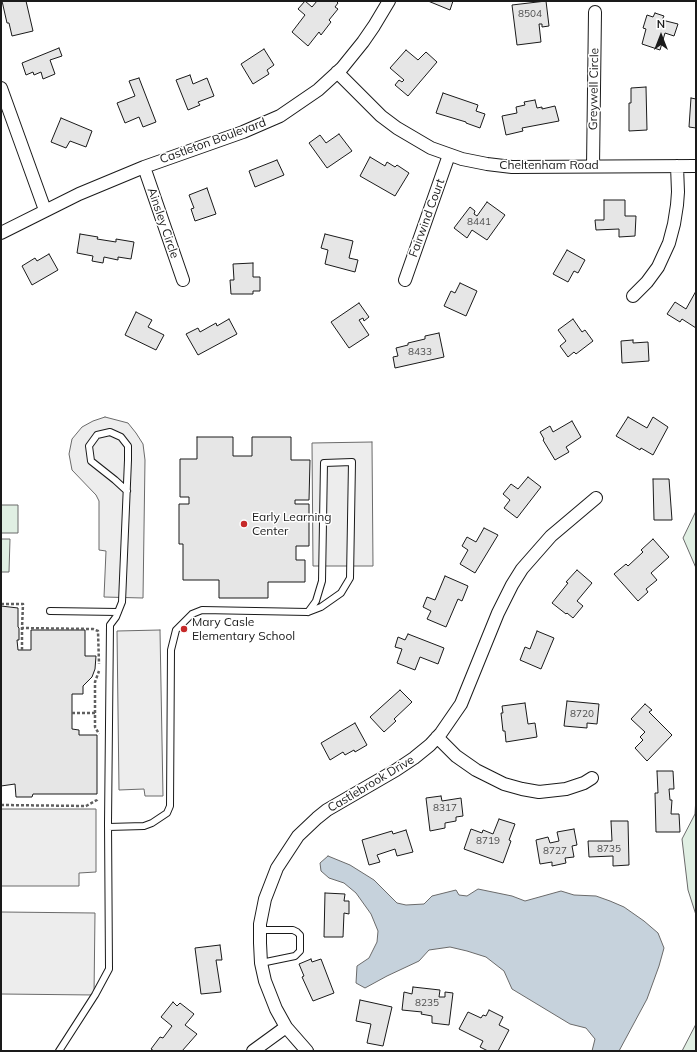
<!DOCTYPE html>
<style>
body{margin:0}
#map{position:relative;width:697px;height:1052px;overflow:hidden;background:#fff;font-family:Mulish,sans-serif}
canvas{display:block}
.frame{position:absolute;inset:0;border:2px solid #1a1a1a;pointer-events:none}
.north{position:absolute;left:641px;top:16px;width:40px;height:40px;-webkit-text-stroke:3px #fff;paint-order:stroke;rotate:0deg;font-size:11px;font-weight:700;line-height:16px;text-align:center;color:#1a1a1a}
.north::after{content:'';display:block;margin:auto;width:14px;height:18px;background:#1a1a1a;clip-path:polygon(50% 0,100% 100%,50% 72%,0 100%)}
</style>
<div id="map">
<canvas width="697" height="1052"></canvas>
<div class="frame"></div>
<div class="north">N</div>
</div>
<script>
const ctx = document.querySelector('canvas').getContext('2d');
ctx.lineJoin = 'round';
function fill(path, color) { ctx.fillStyle = color; ctx.fill(path, 'evenodd'); }
const shape = rows => new Path2D(rows.map(r => 'M' + r).join(''));
function strokePath(path, color, width, dash) { ctx.strokeStyle = color; ctx.lineWidth = width; ctx.lineCap = dash ? 'butt' : 'round'; ctx.setLineDash(dash || []); ctx.stroke(path); }
function drawText(font, color, halo, rows, align = 'center') {
  ctx.font = font + ' Mulish,sans-serif'; ctx.lineWidth = 3; ctx.setLineDash([]); ctx.textBaseline = 'middle'; ctx.strokeStyle = halo; ctx.fillStyle = color; for (const [text, x, y, turn = 0] of rows) {
    ctx.save(); ctx.translate(x, y); ctx.rotate((+turn || 0) * Math.PI / 180); ctx.textAlign = isNaN(turn) ? turn : align; if (halo) ctx.strokeText(text, 0, 0); ctx.fillText(text, 0, 0); ctx.restore();
  }
}
const green = shape([
 [1,505,18,505,18,533,1,533,1,505],
 [696,511,696,568,683,538,696,511],
 [1,539,10,539,9,572,1,572,1,539],
 [696,797,696,915,688,890,682,839,695,814,696,797],
 [696,1024,696,1051,682,1051,696,1024]
]);
fill(green, '#e0efe3');
strokePath(green, '#6a6a6a', 1);
const parking = shape([
 [105,417,128,423,136,433,143,444,145,460,143,598,104,597,106,551,99,550,99,501,96,495,72,470,69,454,72,439,82,427,93,421,105,417],
 [372,442,373,566,313,566,312,443,372,442],
 [160,630,163,796,145,796,144,789,119,790,117,631,160,630],
 [1,809,96,809,96,872,79,873,79,886,1,886,1,809],
 [1,912,95,913,94,995,1,994,1,912]
]);
fill(parking, '#ededed');
strokePath(parking, '#6a6a6a', 1);
const water = shape([
 [328,856,350,865,374,880,397,903,406,905,424,904,432,896,456,890,459,895,467,896,478,889,512,896,525,901,561,891,574,895,596,896,610,901,624,907,644,921,658,933,664,948,659,966,647,999,619,1051,592,1051,595,1039,586,1028,570,1024,512,989,504,971,486,957,467,951,450,947,429,950,419,961,387,976,365,988,356,983,357,966,369,958,377,942,378,931,371,914,356,893,344,883,329,878,321,871,320,863,328,856]
]);
fill(water, '#c6d2dc');
strokePath(water, '#6a6a6a', 1);
const building = shape([
 [2,1,26,1,33,31,12,36,9,23,7,23,2,1],
 [305,1,312,7,317,1,336,1,338,3,335,7,338,9,329,20,331,22,321,35,319,32,308,46,292,32,305,15,298,9,305,1],
 [428,1,453,1,450,10,428,1],
 [546,1,549,26,542,27,542,24,539,24,541,42,517,45,512,5,546,1],
 [655,13,664,16,662,20,678,24,674,36,665,33,660,50,642,44,646,29,643,28,647,15,653,17,655,13],
 [59,48,62,56,50,60,55,74,43,79,41,72,34,75,33,72,26,75,22,63,59,48],
 [264,49,274,65,267,70,269,74,253,84,241,64,264,49],
 [406,50,418,60,426,52,437,62,408,96,395,85,399,80,402,82,404,80,390,68,406,50],
 [190,75,193,84,207,78,214,96,198,102,200,105,188,110,176,80,190,75],
 [139,78,156,122,143,127,139,117,125,123,117,103,135,96,129,81,139,78],
 [646,87,647,130,629,131,629,103,631,103,631,88,646,87],
 [443,93,478,105,476,111,485,114,480,128,466,123,466,122,436,113,443,93],
 [691,98,696,99,696,128,689,127,691,98],
 [535,100,537,108,542,107,542,109,555,106,559,121,522,128,523,131,506,135,502,116,517,113,516,107,525,105,524,102,535,100],
 [61,118,92,131,86,147,70,141,66,148,51,142,61,118],
 [339,134,352,151,327,168,309,143,320,135,326,143,339,134],
 [370,157,385,166,387,162,395,167,397,165,409,173,395,196,360,176,370,157],
 [277,160,284,175,255,187,249,171,277,160],
 [207,188,216,214,195,221,191,209,194,208,189,195,207,188],
 [604,200,625,200,625,216,636,216,635,236,619,237,619,229,596,230,595,220,604,220,604,200],
 [487,202,505,215,487,240,472,230,467,238,454,228,470,207,475,211,474,214,477,216,487,202],
 [80,234,98,237,97,239,116,242,116,239,134,242,131,259,118,257,118,260,104,257,103,263,92,261,93,256,77,253,80,234],
 [325,234,353,241,349,258,358,260,355,272,325,264,328,250,321,248,325,234],
 [567,250,585,260,578,273,574,271,568,282,553,274,567,250],
 [49,254,58,270,32,285,22,266,35,258,37,261,49,254],
 [253,263,253,277,260,277,260,291,253,291,253,294,231,294,230,280,234,280,233,264,253,263],
 [460,283,477,291,466,316,444,306,451,291,455,293,460,283],
 [696,291,696,328,682,319,680,322,667,314,675,302,686,309,696,291],
 [359,303,369,317,364,321,363,318,359,320,369,335,349,348,331,322,359,303],
 [136,312,152,320,148,327,164,335,156,350,125,335,136,312],
 [229,319,237,334,198,355,186,334,198,328,200,332,216,323,217,326,229,319],
 [573,319,582,332,585,330,593,341,576,354,574,352,568,357,560,346,566,341,558,330,573,319],
 [439,333,444,357,395,368,393,357,398,356,396,348,408,345,408,343,425,339,425,336,439,333],
 [633,340,633,343,648,342,649,361,622,363,621,341,633,340],
 [628,417,647,428,653,417,668,427,653,455,641,448,640,450,616,436,628,417],
 [572,421,581,437,566,447,569,452,555,460,543,440,544,439,540,432,550,426,553,432,572,421],
 [197,437,233,437,233,456,252,456,252,437,291,437,291,460,310,460,309,500,295,500,295,504,309,504,309,546,296,546,296,560,305,560,305,582,268,582,268,598,219,598,219,580,183,580,183,544,179,544,179,504,189,504,189,497,180,497,180,459,197,459,197,437],
 [528,477,541,487,517,518,504,508,510,500,503,494,511,484,518,489,528,477],
 [653,479,669,479,672,520,654,520,653,479],
 [484,528,498,535,475,573,460,564,468,550,462,546,467,537,476,542,484,528],
 [653,539,669,557,651,573,657,580,646,589,648,592,638,601,614,574,626,564,628,566,643,552,641,550,653,539],
 [577,570,592,583,577,601,583,606,573,618,567,613,566,614,552,603,568,583,566,582,577,570],
 [445,576,468,586,462,601,458,599,446,627,427,619,431,611,423,607,427,597,435,600,445,576],
 [1,606,18,608,18,627,19,628,19,640,17,640,18,650,31,650,31,630,85,630,85,656,96,656,95,669,92,677,83,686,83,694,72,694,72,729,79,730,79,735,97,735,97,794,33,794,32,797,16,797,15,784,1,786,1,606],
 [537,631,554,638,541,669,520,660,525,647,530,649,537,631],
 [408,634,444,648,438,664,420,657,415,670,397,663,402,649,395,647,398,637,405,640,408,634],
 [400,690,412,702,394,719,396,721,384,732,370,717,400,690],
 [567,701,599,704,597,724,587,723,587,728,564,726,567,701],
 [525,703,528,724,535,723,537,737,506,742,505,731,503,731,501,713,503,713,502,706,525,703],
 [645,704,652,710,649,712,672,735,647,761,635,748,643,740,640,737,645,732,631,719,645,704],
 [355,723,367,745,355,752,354,750,345,755,343,752,330,760,321,743,355,723],
 [657,771,673,771,674,789,669,789,670,800,672,800,671,814,679,814,680,832,656,832,655,793,658,793,657,771],
 [441,796,442,801,461,798,463,816,456,817,456,821,445,823,445,828,430,831,426,798,441,796],
 [499,819,515,824,509,840,511,841,503,863,464,849,471,829,482,833,483,830,493,834,499,819],
 [611,821,628,821,629,865,613,866,613,856,589,857,588,841,612,841,611,821],
 [574,829,577,845,572,846,574,857,565,858,566,863,552,866,552,862,540,864,536,840,548,837,550,843,559,841,557,832,574,829],
 [406,830,413,852,397,856,395,849,377,855,380,862,369,865,362,840,392,831,393,834,406,830],
 [325,893,345,894,344,901,349,901,349,914,344,913,343,937,324,937,325,893],
 [220,945,222,960,216,960,221,992,201,994,195,948,220,945],
 [311,959,312,962,321,959,334,993,313,1001,302,977,304,976,299,964,311,959],
 [413,987,440,990,439,997,445,997,445,992,453,993,449,1025,432,1023,432,1016,421,1014,422,1012,402,1010,404,992,412,994,413,987],
 [360,1000,392,1007,383,1046,367,1043,371,1024,356,1021,360,1000],
 [173,1002,177,1006,180,1003,194,1014,185,1025,197,1034,182,1051,154,1051,151,1049,160,1037,163,1038,172,1026,161,1017,173,1002],
 [489,1010,503,1017,499,1025,509,1030,498,1051,488,1051,480,1047,483,1041,459,1029,468,1012,481,1018,483,1015,486,1016,489,1010]
]);
fill(building, '#e6e6e6');
strokePath(building, '#1a1a1a', 1);
const service = shape([
 [50,611,118,612],
 [108,827,144,826,152,823,167,813,170,806,171,650,176,630,192,614,202,610,308,612,321,607,341,593,350,578,352,462,324,463,322,581,316,601,308,612],
 [260,930,293,930,297,932,300,935,300,951,295,956,261,963],
 [59,1051,95,995,109,969,108,823,110,625,116,617,122,602,128,460,128,446,121,437,110,432,97,435,89,446,91,461,115,480,127,491]
]);
const minor = shape([
 [337,72,381,116,397,128,431,148,462,159,487,164,512,167,696,166],
 [1,88,45,210],
 [593,166,595,12],
 [144,167,183,280],
 [1,233,79,194,144,167,243,132,280,116,318,90,342,68,363,42,374,26,389,1],
 [405,280,449,155],
 [633,296,647,282,658,267,669,243,674,224,677,205,678,192,677,166],
 [437,737,456,756,476,770,504,784,522,789,539,792,566,789,584,783,592,778],
 [253,1051,286,1027],
 [307,1051,286,1027,276,1009,265,981,261,963,260,943,260,924,265,899,277,868,298,836,317,818,327,810,396,770,414,758,430,745,441,733,461,704,498,613,512,585,522,569,551,536,596,498]
]);
strokePath(service, '#1a1a1a', 8);
strokePath(minor, '#1a1a1a', 14);
strokePath(shape([
 [1,604,23,604,22,628,93,629,98,631,99,664],
 [22,650,22,628],
 [72,713,95,713,95,727,99,734],
 [95,713,95,682,99,671],
 [1,805,86,806,97,800,98,798]
]), '#5f5f5f', 2.5, [3, 2]);
strokePath(service, '#fff', 6);
strokePath(minor, '#fff', 12);
for (const [x, y, r, color] of [
 [244,524,4,"#c62828"],
 [184,629,4,"#c62828"]
]) { const dot = new Path2D(); dot.arc(x, y, r, 0, 2 * Math.PI); ctx.fillStyle = color; ctx.fill(dot); strokePath(dot, '#fff', 1.5); }
drawText('10px', '#4d4d4d', null, [
 ["8504",530,14],
 ["8441",479,222],
 ["8433",420,352],
 ["8720",582,714],
 ["8317",445,808],
 ["8719",488,841],
 ["8735",609,849],
 ["8727",555,851],
 ["8235",427,1003]
]);
drawText('12px', '#1a1a1a', '#fff', [
 ["Greywell Circle",594,89,-89],
 ["Castleton Boulevard",213,141,-20],
 ["Cheltenham Road",549,165],
 ["Fairwind Court",427,218,-70],
 ["Ainsley Circle",163,223,71],
 ["Castlebrook Drive",371,784,-31]
]);
drawText('12px', '#1a1a1a', '#fff', [
 ["Early Learning",252,517],
 ["Center",252,531],
 ["Mary Casle",192,622],
 ["Elementary School",192,636]
], 'left');
</script>
